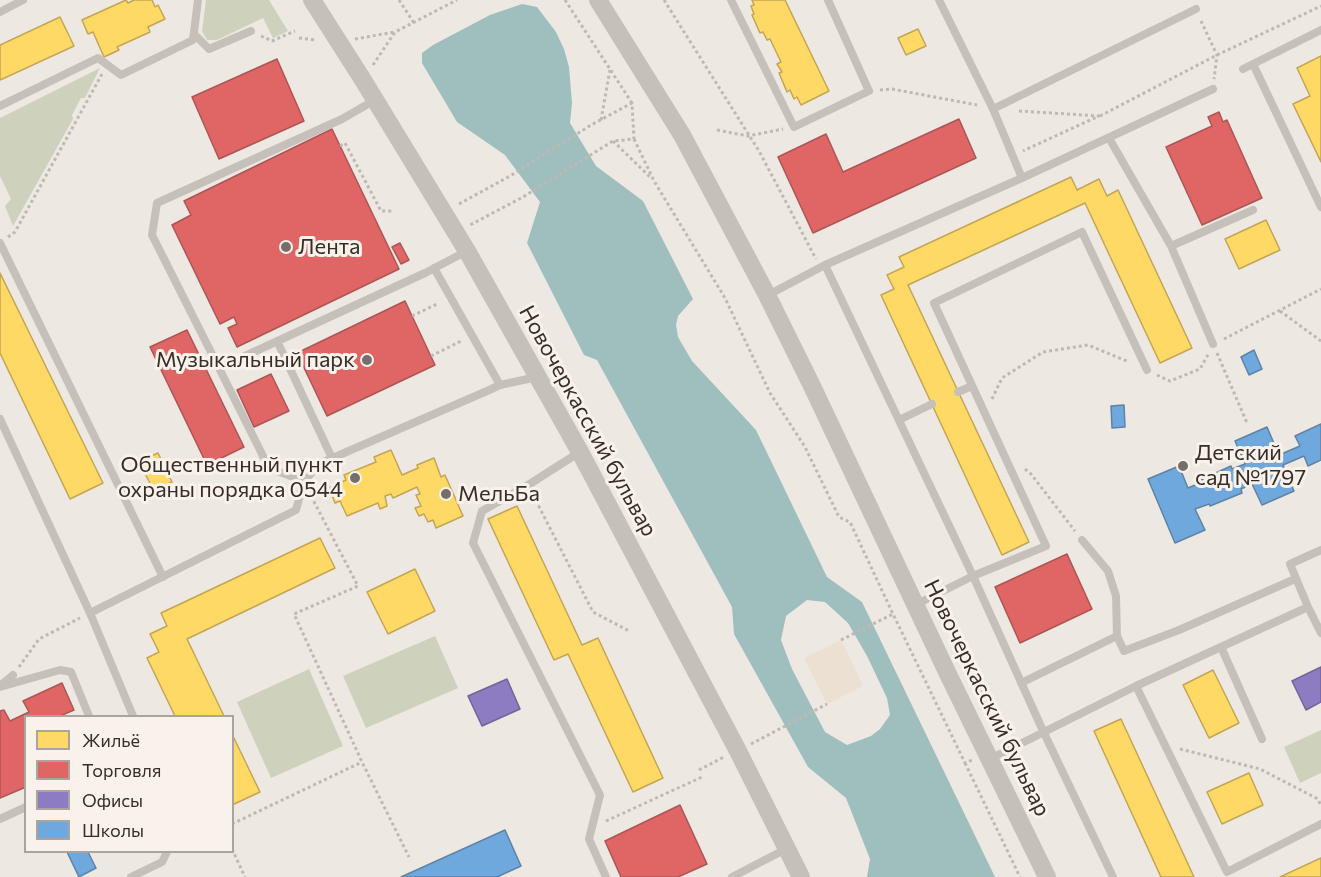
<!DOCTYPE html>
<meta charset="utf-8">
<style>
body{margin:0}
#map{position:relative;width:1321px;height:877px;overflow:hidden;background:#ede8e2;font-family:Commissioner,sans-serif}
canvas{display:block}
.legend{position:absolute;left:24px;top:715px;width:210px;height:138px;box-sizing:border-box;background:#f9f2ea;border:2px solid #aba39d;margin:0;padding:8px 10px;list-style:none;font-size:18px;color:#372d29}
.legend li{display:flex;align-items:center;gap:12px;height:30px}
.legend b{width:30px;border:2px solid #aba39d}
</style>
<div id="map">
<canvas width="1321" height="877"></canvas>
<ul class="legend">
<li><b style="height:16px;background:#ffd966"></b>Жильё</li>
<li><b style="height:16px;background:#e06666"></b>Торговля</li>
<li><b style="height:16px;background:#8e7cc3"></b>Офисы</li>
<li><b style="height:16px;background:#6fa8dc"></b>Школы</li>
</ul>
</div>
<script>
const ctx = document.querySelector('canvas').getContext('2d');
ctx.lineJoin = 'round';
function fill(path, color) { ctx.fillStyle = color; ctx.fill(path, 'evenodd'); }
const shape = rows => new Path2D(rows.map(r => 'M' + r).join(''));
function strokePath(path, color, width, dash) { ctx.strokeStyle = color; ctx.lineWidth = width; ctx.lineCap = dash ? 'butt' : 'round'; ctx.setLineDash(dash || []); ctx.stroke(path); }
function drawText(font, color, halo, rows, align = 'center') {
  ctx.font = font + ' Commissioner,sans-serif'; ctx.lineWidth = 6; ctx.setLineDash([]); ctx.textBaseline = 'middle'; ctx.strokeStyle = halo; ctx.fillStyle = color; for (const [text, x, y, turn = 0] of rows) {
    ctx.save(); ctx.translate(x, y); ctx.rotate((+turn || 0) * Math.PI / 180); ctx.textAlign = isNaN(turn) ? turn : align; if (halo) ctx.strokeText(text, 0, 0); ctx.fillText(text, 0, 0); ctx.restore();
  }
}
fill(shape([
 [206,0,269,0,288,31,273,38,263,18,217,40,207,40,202,31],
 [100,68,85,98,81,98,72,115,73,119,13,226,5,206,11,199,0,176,0,118],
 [435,636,458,688,366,728,343,676],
 [309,669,343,746,271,778,237,702],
 [1321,730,1321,773,1300,783,1284,747]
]), '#ced2bc');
fill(shape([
 [841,640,863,686,827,704,804,658]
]), '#ebe0d2');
fill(shape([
 [522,4,537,7,556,32,564,49,569,67,572,103,570,123,596,166,643,201,693,299,678,316,676,325,678,337,692,361,756,430,827,577,862,602,995,877,867,877,870,859,846,798,808,767,734,634,732,607,597,360,584,355,527,243,540,202,505,155,457,122,422,63,422,53,433,45,490,15],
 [807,600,825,602,848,623,867,656,887,698,890,715,880,729,871,736,847,745,825,732,792,669,781,640,786,616]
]), '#9fbebe');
const homes = shape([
 [126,0,128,3,134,0,152,0,155,7,158,5,165,19,148,27,150,32,117,47,119,50,104,57,93,32,88,34,82,20,126,0],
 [752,0,785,0,829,91,801,105,797,97,794,99,790,90,787,92,779,73,782,72,777,64,781,62,770,39,767,40,763,32,760,33,752,15,754,14,751,6,754,5,752,0],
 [60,17,74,46,0,80,0,45,60,17],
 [918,29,926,46,906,55,898,38,918,29],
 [1321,56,1321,162,1293,104,1310,96,1297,68,1321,56],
 [1071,177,1077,190,1099,179,1107,196,1118,190,1192,348,1160,363,1085,203,908,285,1029,542,1002,555,881,295,894,289,887,275,904,267,899,257,1071,177],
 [1266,220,1280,250,1239,269,1225,239,1266,220],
 [0,273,103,483,70,499,0,353,0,273],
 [391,450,402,475,418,468,417,465,434,458,441,477,445,475,463,516,436,528,433,520,428,522,424,514,419,516,415,508,421,506,416,495,420,494,417,487,393,498,391,494,385,496,387,506,380,509,378,503,347,516,340,501,335,503,329,488,346,480,344,475,376,462,374,457,391,450],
 [158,453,172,482,154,491,139,462,158,453],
 [517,506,582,645,598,638,663,778,633,792,568,654,554,660,488,519,517,506],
 [320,538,335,568,187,639,224,716,175,716,147,658,159,652,150,634,167,626,161,613,320,538],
 [415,569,435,611,388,634,367,592,415,569],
 [1213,670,1239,723,1209,738,1183,685,1213,670],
 [1121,719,1194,877,1161,877,1094,731,1121,719],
 [232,734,260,792,232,805,232,734],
 [1249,773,1263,805,1222,824,1207,792,1249,773],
 [1321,858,1321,877,1280,877,1321,858]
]);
fill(homes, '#ffd966');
strokePath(homes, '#c3a554', 1.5);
const shops = shape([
 [277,59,304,121,219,159,192,97,277,59],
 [1219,112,1223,122,1227,120,1262,198,1202,225,1166,147,1212,126,1208,117,1219,112],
 [959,119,976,158,813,233,778,157,826,134,843,172,959,119],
 [332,129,399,269,237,347,228,328,237,324,234,317,220,324,172,225,191,215,184,201,332,129],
 [400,243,409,260,401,264,392,247,400,243],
 [405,301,435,365,327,416,297,353,405,301],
 [187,330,244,447,207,465,150,347,187,330],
 [271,374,289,411,254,427,237,390,271,374],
 [1067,554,1092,609,1020,643,995,587,1067,554],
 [62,683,74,710,60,716,26,716,26,787,0,798,0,711,4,710,10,721,29,712,23,701,62,683],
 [680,805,707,864,678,877,621,877,605,841,680,805]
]);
fill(shops, '#e06666');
strokePath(shops, '#ad5554', 1.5);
const offices = shape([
 [1321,667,1321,702,1306,710,1292,681,1321,667],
 [507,679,520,709,482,726,468,696,507,679]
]);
fill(offices, '#8e7cc3');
strokePath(offices, '#746495', 1.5);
const schools = shape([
 [1254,350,1262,369,1249,375,1241,357,1254,350],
 [1124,405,1125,427,1112,428,1111,406,1124,405],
 [1321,424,1321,460,1308,466,1304,456,1283,465,1294,491,1262,505,1252,484,1241,489,1242,493,1210,506,1209,504,1195,509,1205,530,1175,543,1148,479,1179,466,1188,488,1200,483,1198,481,1231,466,1232,469,1245,464,1235,441,1267,427,1279,455,1300,446,1295,436,1321,424],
 [505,830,521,866,497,877,401,877,505,830],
 [67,852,88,852,96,868,79,877,67,852]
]);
fill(schools, '#6fa8dc');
strokePath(schools, '#5e83a6', 1.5);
strokePath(shape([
 [399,0,414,23],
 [565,0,632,103],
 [664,0,759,151,816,259],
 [1201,21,1217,55,1214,79],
 [261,36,272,41,295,31],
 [299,38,316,40],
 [355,39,395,32],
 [373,65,395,32,457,0],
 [880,90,892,89,977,105],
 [1019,111,1099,116,1023,151],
 [1100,116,1217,55,1321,6],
 [601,120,610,70],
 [717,130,748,136,783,129],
 [634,139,654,181,725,298,770,393,805,447,839,517,850,522,893,614],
 [613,141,651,178],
 [340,146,345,143,381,211,394,211],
 [459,204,510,176,591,125,632,103,634,139,613,141,523,197,470,225],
 [8,237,15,232,102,74],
 [1280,311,1321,341],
 [412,316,439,303],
 [1224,339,1321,289],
 [1217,353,1247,423],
 [431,356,461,341],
 [1157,375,1170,381,1200,369,1209,353],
 [992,399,1002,378,1043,352,1088,345,1129,362],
 [1025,469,1031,474,1075,531],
 [533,495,593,612,629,631],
 [311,496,358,586,294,614,362,762,409,857],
 [944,602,963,641,992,721],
 [841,640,893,614,965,763,972,760],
 [19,667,39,639,80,618],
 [751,744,827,704],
 [1180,749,1260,769,1318,799,1321,806],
 [965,763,1020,877],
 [699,770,724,757],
 [606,821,702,777],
 [232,824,362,762],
 [232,849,245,877]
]), '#bfb8b3', 3, [3, 3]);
strokePath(shape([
 [731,0,794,127,869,91,828,0],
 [939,0,993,109,1022,178],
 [0,12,23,0],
 [194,34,209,49,251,31],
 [1253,64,1321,207],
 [1243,69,1321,30],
 [0,106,98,58,121,75,193,40,198,0],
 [993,109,1196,9],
 [1109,138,1171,246,1213,344],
 [0,243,163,577],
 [1171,246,1253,210],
 [825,265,973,576,1044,733,1113,877],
 [434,268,500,385],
 [768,295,825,265,1022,178,1213,89],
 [277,341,332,458],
 [219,368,152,235,157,203,342,119,375,100],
 [958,392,972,386],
 [0,419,90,613,133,716],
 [899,420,932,404],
 [580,452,528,485,482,511,473,543,600,795,589,839,606,877],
 [304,481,269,468,219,368,425,273,467,251],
 [1082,540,1108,571,1116,596,1117,636,1124,651,1179,630,1295,579],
 [915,605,973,576,1046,546,934,303,1082,232,1147,370],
 [1308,607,1290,564,1321,550],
 [90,613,296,510,304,481,321,463,487,391,500,385,537,377],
 [1221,647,1262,739],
 [1021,683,1117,636],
 [1,685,13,675],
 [1136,686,1308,607,1321,633],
 [0,687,60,670,71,672,89,716],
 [990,759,1136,686,1227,872,1321,824],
 [0,819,26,807],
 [131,877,162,862,167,852],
 [732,877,786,849]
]), '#c6c0bb', 8);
strokePath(shape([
 [312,0,363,80,467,251,580,452,738,751,801,877],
 [598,0,682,135,767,295,812,386,947,672,1047,877]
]), '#c6c0bb', 18);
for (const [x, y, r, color] of [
 [286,247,6,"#776e6a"],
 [367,360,6,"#776e6a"],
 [1183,466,6,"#776e6a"],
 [355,478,6,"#776e6a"],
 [446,494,6,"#776e6a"]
]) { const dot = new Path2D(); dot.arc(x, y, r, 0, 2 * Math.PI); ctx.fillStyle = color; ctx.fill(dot); strokePath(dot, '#f9f2ea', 2); }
drawText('22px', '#372d29', '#f9f2ea', [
 ["Лента",298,247],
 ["Музыкальный парк",355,360,"right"],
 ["Детский",1195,453],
 ["сад №1797",1195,478],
 ["Общественный пункт",343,465,"right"],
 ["охраны порядка 0544",343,490,"right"],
 ["МельБа",458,494]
], 'left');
drawText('22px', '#372d29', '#f9f2ea', [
 ["Новочеркасский бульвар",588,421,61],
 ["Новочеркасский бульвар",987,698,64]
]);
</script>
